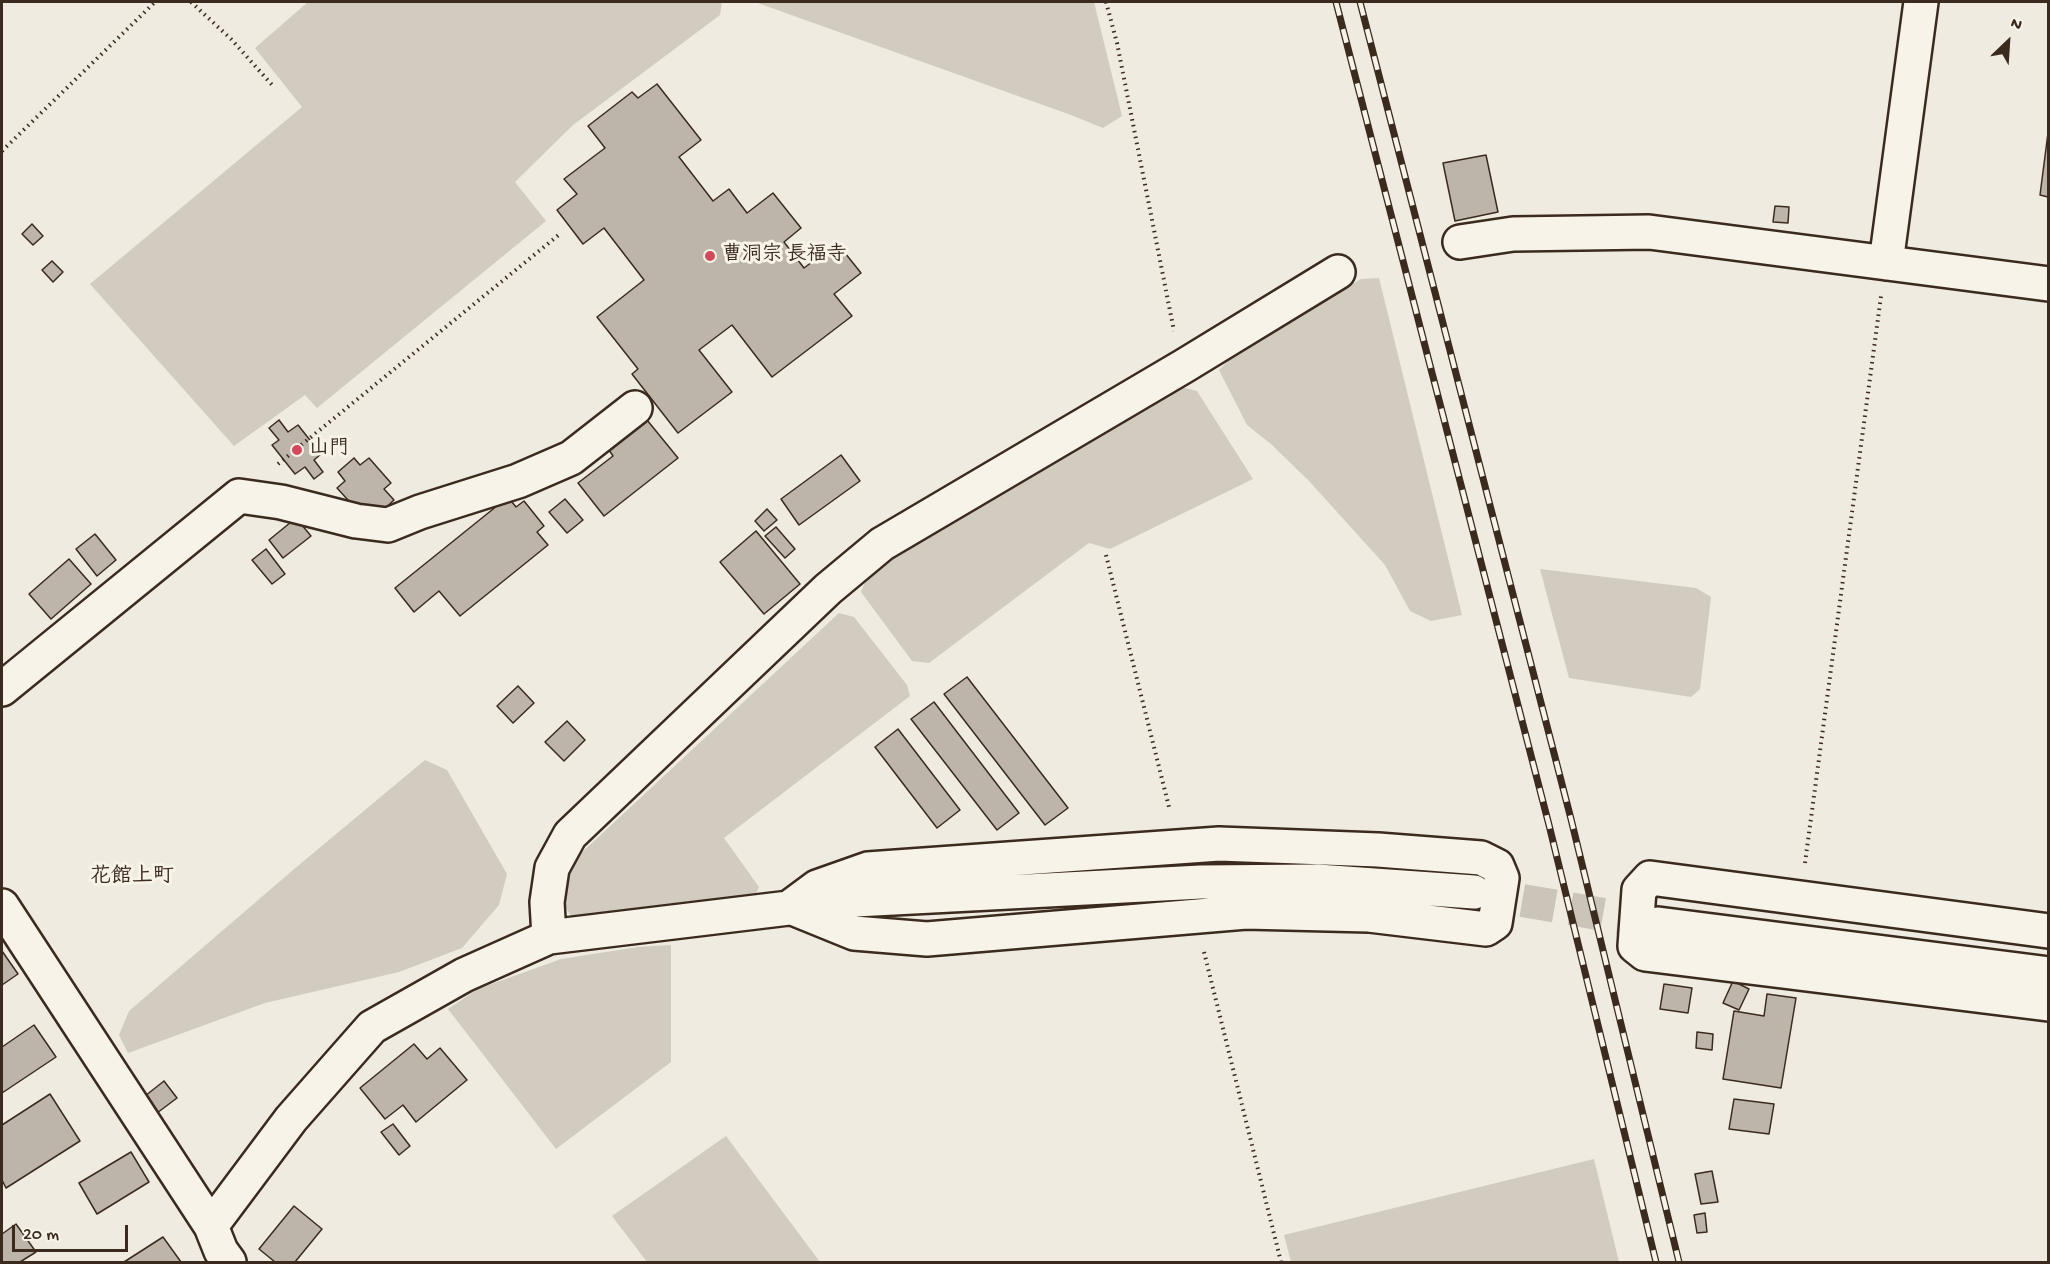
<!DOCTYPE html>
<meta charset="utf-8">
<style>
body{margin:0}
#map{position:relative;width:2050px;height:1264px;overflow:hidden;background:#efebe0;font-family:"Gochi Hand",sans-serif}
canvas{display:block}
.frame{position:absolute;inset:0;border:3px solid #3b2a1e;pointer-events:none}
.north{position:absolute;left:1978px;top:12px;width:60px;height:60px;-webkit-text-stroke:4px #f7f3e8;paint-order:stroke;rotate:25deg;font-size:16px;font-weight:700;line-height:24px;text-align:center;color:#3b2a1e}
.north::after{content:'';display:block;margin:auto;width:21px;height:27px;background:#3b2a1e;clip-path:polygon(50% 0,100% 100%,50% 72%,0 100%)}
.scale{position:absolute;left:12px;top:1225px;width:116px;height:27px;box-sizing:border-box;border:3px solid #3b2a1e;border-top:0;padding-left:8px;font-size:18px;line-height:21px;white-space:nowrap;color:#3b2a1e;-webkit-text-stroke:4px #f7f3e8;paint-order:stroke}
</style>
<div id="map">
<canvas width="2050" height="1264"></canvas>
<div class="frame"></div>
<div class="north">N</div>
<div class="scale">20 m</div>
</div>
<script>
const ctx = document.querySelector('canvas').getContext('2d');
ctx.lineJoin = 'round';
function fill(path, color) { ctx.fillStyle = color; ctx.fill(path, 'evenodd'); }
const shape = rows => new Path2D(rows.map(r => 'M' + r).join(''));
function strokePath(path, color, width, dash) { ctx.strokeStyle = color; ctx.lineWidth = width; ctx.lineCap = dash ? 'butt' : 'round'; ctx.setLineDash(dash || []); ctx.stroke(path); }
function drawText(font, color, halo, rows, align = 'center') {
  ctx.font = font + ' "Gochi Hand","Klee One",sans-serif'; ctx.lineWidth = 6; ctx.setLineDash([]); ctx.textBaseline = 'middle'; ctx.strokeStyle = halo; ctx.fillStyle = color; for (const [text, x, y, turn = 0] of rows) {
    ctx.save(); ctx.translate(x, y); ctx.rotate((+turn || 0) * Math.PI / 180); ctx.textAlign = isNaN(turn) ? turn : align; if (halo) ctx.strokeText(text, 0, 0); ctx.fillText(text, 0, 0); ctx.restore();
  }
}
fill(shape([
 [308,2,722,2,720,15,573,125,515,182,546,221,317,408,305,395,234,446,90,284,302,107,255,48],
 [755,2,1094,2,1122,116,1103,128,1071,115],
 [1379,278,1462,615,1431,621,1410,611,1385,565,1309,481,1271,444,1247,425,1219,370,1235,354,1361,279],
 [1181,387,1197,391,1253,479,1110,549,1089,543,929,663,912,661,861,592,868,575,972,508],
 [1540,569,1696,588,1711,597,1700,689,1691,697,1569,678],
 [839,613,854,617,907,685,910,696,724,838,759,887,754,898,573,920,564,904,564,885,578,856],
 [425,760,447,770,507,874,499,905,462,948,399,972,265,1003,128,1053,119,1035,129,1011,293,870],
 [671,945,671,1062,556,1149,448,1009,478,989,561,959,638,947],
 [726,1136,820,1262,647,1262,612,1216],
 [1594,1159,1619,1262,1291,1262,1284,1235]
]), '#d1cbc0');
const building = shape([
 [657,84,701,140,679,157,713,201,729,189,747,213,773,193,801,228,784,242,804,268,837,243,861,273,834,294,852,316,772,377,732,325,699,350,732,392,678,433,632,374,638,369,597,317,644,280,604,228,583,244,557,210,577,194,564,179,605,148,588,126,632,92,638,98,657,84],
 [2048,133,2048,197,2040,195,2048,133],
 [1486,155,1498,212,1455,221,1443,163,1486,155],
 [1775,206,1789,207,1788,223,1773,222,1775,206],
 [32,224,43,236,33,245,22,234,32,224],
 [52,261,63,272,53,282,42,270,52,261],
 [279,420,288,432,298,425,321,454,314,460,323,472,314,479,305,467,295,474,272,445,279,440,269,428,279,420],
 [647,420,678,458,604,516,578,483,613,456,609,450,647,420],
 [841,455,860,481,799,525,781,499,841,455],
 [354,458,360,465,369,458,391,483,384,489,394,500,375,518,358,511,337,488,345,481,338,472,354,458],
 [508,497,516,507,524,501,544,526,537,532,548,545,460,616,439,591,414,612,395,588,508,497],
 [565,499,583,520,567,533,549,512,565,499],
 [767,509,777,520,764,531,755,521,767,509],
 [296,518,311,536,283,558,269,540,296,518],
 [776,527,795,549,785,558,765,536,776,527],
 [756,531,800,584,764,614,720,562,756,531],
 [95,534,116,560,97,576,76,549,95,534],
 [266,549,285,574,272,584,252,560,266,549],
 [69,559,91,584,51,619,29,594,69,559],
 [967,677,1068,808,1045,825,944,694,967,677],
 [518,686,534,703,513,723,497,706,518,686],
 [934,702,1019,813,997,830,911,719,934,702],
 [567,721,585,740,564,761,545,742,567,721],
 [898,729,960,810,937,828,875,747,898,729],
 [2,951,18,974,2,985,2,951],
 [1733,981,1749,989,1739,1010,1723,1003,1733,981],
 [1664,984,1692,988,1688,1013,1660,1009,1664,984],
 [1767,994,1796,998,1781,1088,1723,1079,1734,1011,1764,1016,1767,994],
 [34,1025,56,1057,2,1093,2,1047,34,1025],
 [1697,1032,1713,1034,1712,1050,1696,1048,1697,1032],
 [414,1044,427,1059,440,1048,467,1080,416,1122,403,1105,385,1119,360,1088,414,1044],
 [164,1081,177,1098,153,1116,140,1100,164,1081],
 [50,1094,80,1141,6,1188,2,1180,2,1125,50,1094],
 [1734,1099,1774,1104,1769,1134,1729,1129,1734,1099],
 [393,1124,410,1146,399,1155,381,1132,393,1124],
 [131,1152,149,1182,97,1214,79,1183,131,1152],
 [1712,1171,1718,1202,1701,1204,1695,1174,1712,1171],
 [294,1206,322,1229,295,1262,275,1262,259,1249,294,1206],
 [1705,1213,1707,1232,1697,1233,1694,1215,1705,1213],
 [16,1224,36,1252,20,1262,2,1262,2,1234,16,1224],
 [163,1237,181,1262,124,1262,163,1237]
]);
fill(building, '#bdb5aa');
strokePath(building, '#3b2a1e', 1.5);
strokePath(shape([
 [1474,892,1658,924]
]), '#cbc4b9', 33, [33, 16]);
const minor = shape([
 [1460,242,1513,234,1649,232,2048,284],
 [1886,263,1921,2],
 [2,689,239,496,281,502,356,521,388,525,420,512,518,481,571,458,635,408],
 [1219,844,1378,850,1481,858,1497,866,1502,878,1495,923,1486,929,1369,915,1246,912,927,939,854,933,790,907,817,887,868,869,1219,844],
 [2,906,211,1226,221,1251,229,1262],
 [1658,924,2048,974],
 [2048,931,1650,878,1639,890,1635,946,1645,954,2048,1004],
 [549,937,547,902,552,868,570,835,828,589,882,544,1184,366,1338,272],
 [211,1226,291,1119,372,1027,464,975,549,937,855,900,1201,882,1317,881,1474,892]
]);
strokePath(minor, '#3b2a1e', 38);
strokePath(shape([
 [191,2,231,39,273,86],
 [1106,2,1117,43,1174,331],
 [2,151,155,2],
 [278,464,561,233],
 [1106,555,1170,811],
 [1805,863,1881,296],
 [1204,952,1281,1262]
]), '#3b2a1e', 4, [1.5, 4.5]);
strokePath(minor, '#f7f3e8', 33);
const rail = shape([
 [1336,2,1549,825,1656,1262],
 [1360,2,1571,819,1679,1262]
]);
strokePath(rail, '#3b2a1e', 7);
strokePath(rail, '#f7f3e8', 4.5, [14]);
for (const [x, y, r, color] of [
 [710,256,6,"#d1495b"],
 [297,450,6,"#d1495b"]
]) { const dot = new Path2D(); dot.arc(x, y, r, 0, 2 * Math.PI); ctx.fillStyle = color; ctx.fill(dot); strokePath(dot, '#f7f3e8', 2); }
drawText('bold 20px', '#3b2a1e', '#f7f3e8', [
 ["曹洞宗 長福寺",722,256],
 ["山門",309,450]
], 'left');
drawText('bold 21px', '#3b2a1e', '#f7f3e8', [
 ["花館上町",132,878]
]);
</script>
